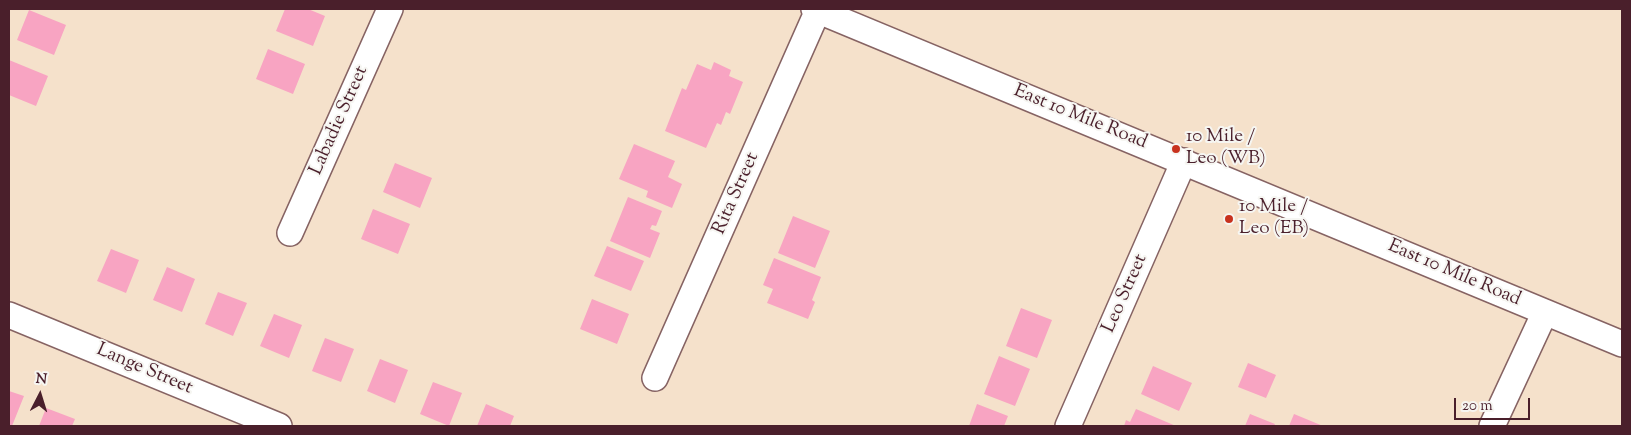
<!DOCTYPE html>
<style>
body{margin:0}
#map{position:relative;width:1631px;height:435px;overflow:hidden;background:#f5e1cb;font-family:"Sorts Mill Goudy",serif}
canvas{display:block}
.frame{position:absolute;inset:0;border:10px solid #4a1f2b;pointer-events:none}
.north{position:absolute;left:15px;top:370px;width:50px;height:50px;-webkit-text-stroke:4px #f6f6f2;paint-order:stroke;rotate:5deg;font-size:14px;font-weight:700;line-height:20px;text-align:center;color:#4a1f2b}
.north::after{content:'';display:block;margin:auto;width:18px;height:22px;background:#4a1f2b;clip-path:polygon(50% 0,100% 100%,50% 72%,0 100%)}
.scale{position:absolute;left:1454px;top:398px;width:76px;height:22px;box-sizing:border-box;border:2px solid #4a1f2b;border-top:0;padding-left:6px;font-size:15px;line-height:18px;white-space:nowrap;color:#4a1f2b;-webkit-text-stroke:4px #f6f6f2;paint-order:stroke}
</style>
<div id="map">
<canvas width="1631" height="435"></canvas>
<div class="frame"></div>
<div class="north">N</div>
<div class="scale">20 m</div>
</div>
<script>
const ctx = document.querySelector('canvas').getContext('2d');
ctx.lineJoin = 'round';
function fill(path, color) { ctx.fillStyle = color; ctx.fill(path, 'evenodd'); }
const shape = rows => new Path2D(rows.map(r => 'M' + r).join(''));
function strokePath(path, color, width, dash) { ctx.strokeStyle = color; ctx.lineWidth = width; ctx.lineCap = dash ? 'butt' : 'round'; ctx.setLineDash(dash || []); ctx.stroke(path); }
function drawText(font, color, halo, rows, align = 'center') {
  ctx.font = font + ' "Sorts Mill Goudy",serif'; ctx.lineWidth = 4; ctx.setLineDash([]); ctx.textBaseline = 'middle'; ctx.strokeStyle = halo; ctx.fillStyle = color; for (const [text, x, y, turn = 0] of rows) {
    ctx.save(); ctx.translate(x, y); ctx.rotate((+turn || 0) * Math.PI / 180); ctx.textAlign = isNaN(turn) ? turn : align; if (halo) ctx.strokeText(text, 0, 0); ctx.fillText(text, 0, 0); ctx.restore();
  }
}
fill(shape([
 [285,9,308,9,325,16,313,46,276,31],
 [29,10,66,25,54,55,17,40],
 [268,49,305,64,293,94,256,79],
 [9,60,48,76,36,106,9,95],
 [714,62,731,70,729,76,743,82,730,114,726,112,721,125,717,123,706,148,665,131,682,88,686,90,697,64,711,70],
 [634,144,675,161,668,177,682,184,672,208,646,197,648,191,619,179],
 [395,163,432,178,420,208,383,192],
 [628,197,662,211,656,226,652,225,650,229,660,233,650,258,610,241],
 [373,209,410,224,398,254,361,239],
 [793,216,830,231,815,268,778,253],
 [607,246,644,261,631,291,594,276],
 [111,249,139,260,126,293,97,281],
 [774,258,821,277,812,300,815,302,808,319,767,303,773,289,763,285],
 [167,267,195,279,182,312,153,300],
 [218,292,247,303,233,336,205,324],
 [592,299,629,314,617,344,580,329],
 [1021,308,1052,320,1037,358,1006,346],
 [274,314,302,325,289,358,260,346],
 [325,338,354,349,341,382,312,371],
 [999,356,1030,369,1015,406,984,394],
 [380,359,408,370,395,403,367,391],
 [1248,363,1276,375,1266,398,1238,387],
 [1153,366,1192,383,1179,411,1141,394],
 [433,382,462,393,449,426,420,414],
 [9,391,24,396,12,426,9,426],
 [486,404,514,416,510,426,477,426],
 [977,404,1008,416,1004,426,969,426],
 [46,408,75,419,72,426,39,426],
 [1136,409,1176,426,1124,426,1126,420,1130,422],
 [1250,414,1275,424,1274,426,1245,426],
 [1294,414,1323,426,1289,426]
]), '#f8a4c2');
const minor = shape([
 [814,9,1622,344],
 [290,233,390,9],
 [9,315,279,426],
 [655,378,818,10],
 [1068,426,1184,161],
 [1492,426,1545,312]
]);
strokePath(minor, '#866363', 28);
strokePath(minor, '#fff', 25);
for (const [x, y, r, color] of [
 [1176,149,5,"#c8321e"],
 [1229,219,5,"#c8321e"]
]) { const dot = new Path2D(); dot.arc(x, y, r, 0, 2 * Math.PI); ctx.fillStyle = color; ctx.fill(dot); strokePath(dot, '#f6f6f2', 2); }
drawText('19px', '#4a1f2b', '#f6f6f2', [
 ["East 10 Mile Road",1080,118,22],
 ["Labadie Street",340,121,-66],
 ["Rita Street",737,194,-66],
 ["East 10 Mile Road",1454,274,23],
 ["Leo Street",1126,294,-66],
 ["Lange Street",144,370,23]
]);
drawText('19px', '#4a1f2b', '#f6f6f2', [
 ["10 Mile /",1186,138],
 ["Leo (WB)",1186,160],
 ["10 Mile /",1239,208],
 ["Leo (EB)",1239,230]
], 'left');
</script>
